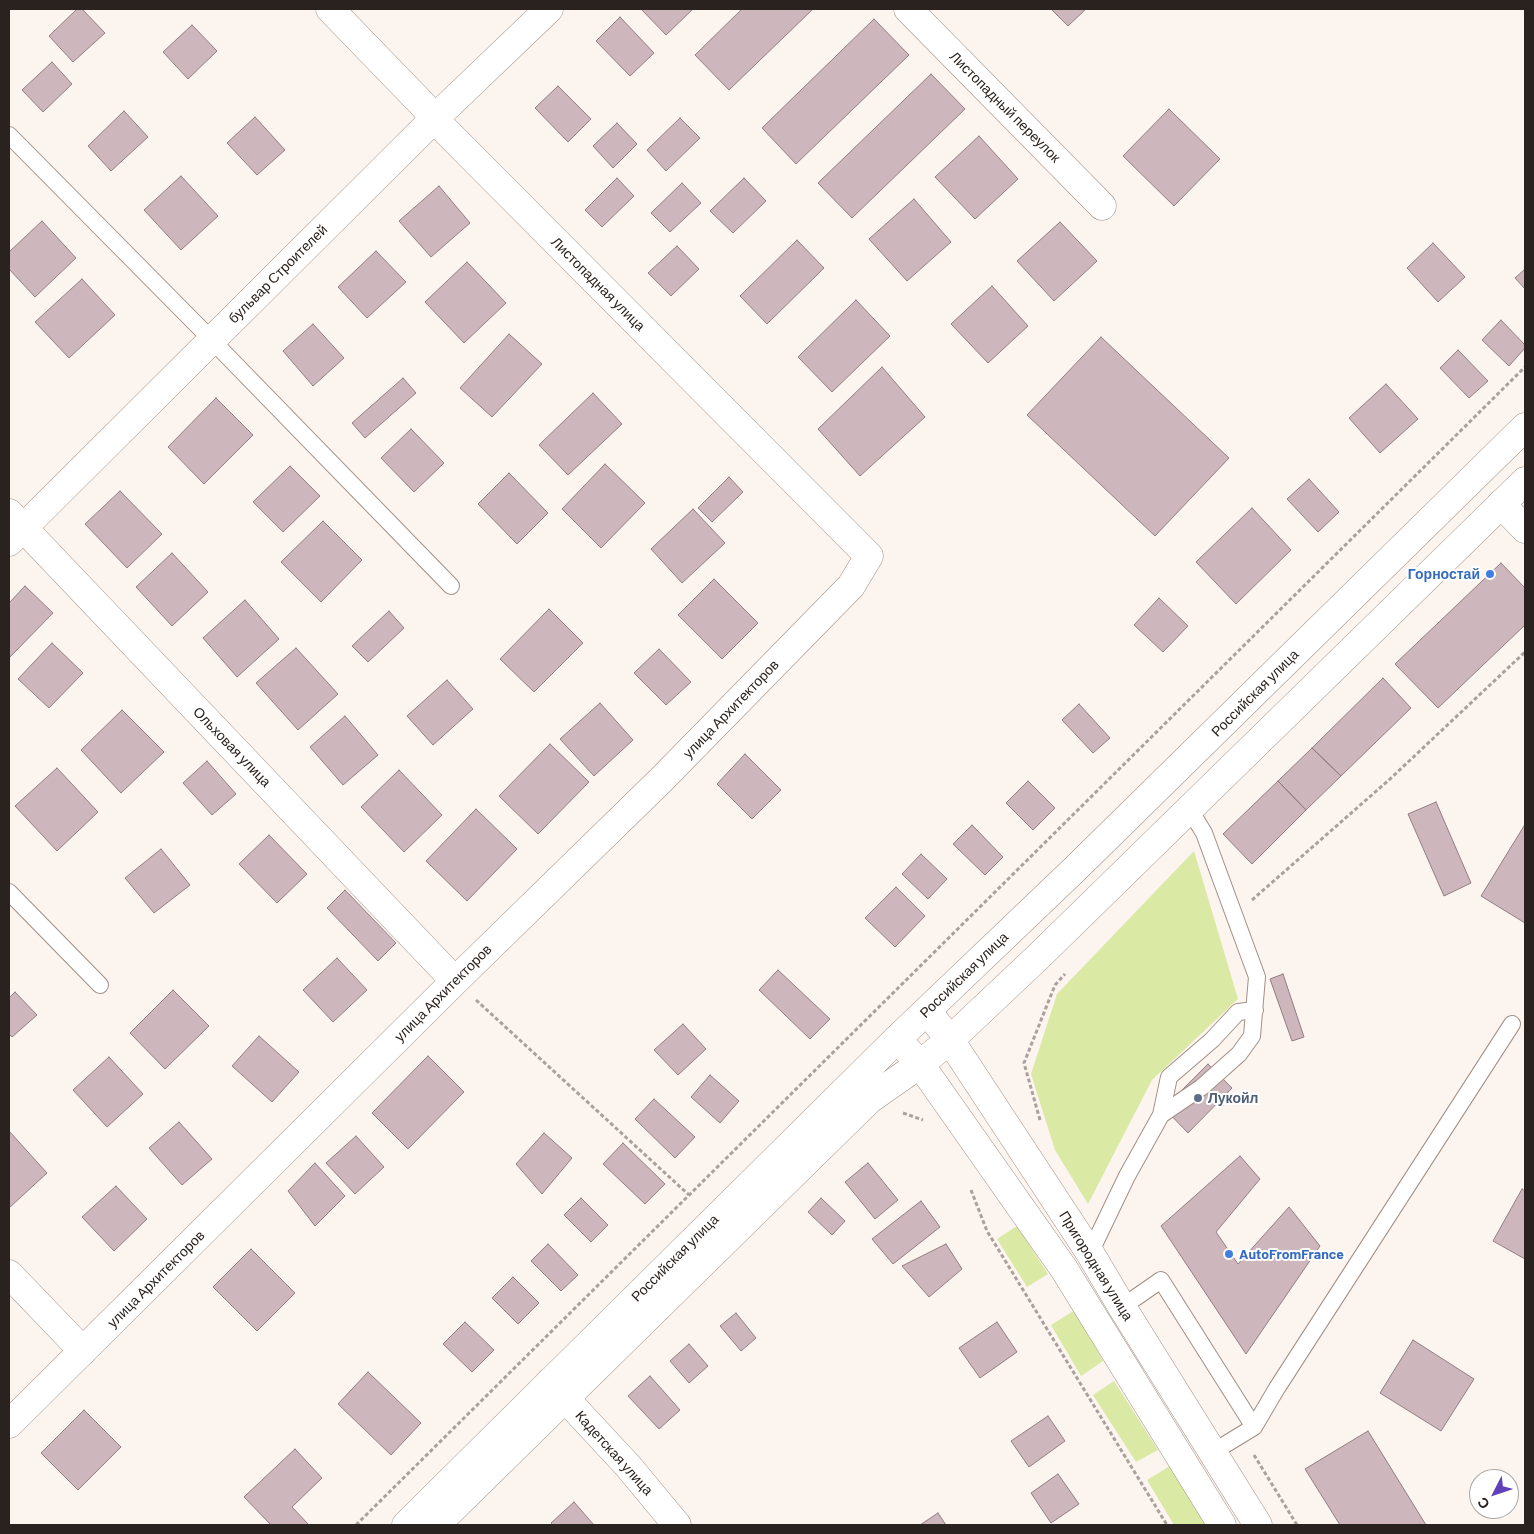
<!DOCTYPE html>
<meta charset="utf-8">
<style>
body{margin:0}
#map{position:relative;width:1534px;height:1534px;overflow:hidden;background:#fcf4ef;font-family:Barlow,sans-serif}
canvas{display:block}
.frame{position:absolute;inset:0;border:10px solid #29221e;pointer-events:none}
.north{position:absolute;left:1469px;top:1469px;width:50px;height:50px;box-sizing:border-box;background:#fff;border:1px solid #a9a7a5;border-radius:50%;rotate:229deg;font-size:14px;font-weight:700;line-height:20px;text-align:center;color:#29221e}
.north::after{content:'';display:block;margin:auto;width:18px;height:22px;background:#6141b9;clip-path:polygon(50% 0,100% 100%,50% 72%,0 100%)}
</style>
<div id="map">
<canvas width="1534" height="1534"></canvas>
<div class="frame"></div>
<div class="north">С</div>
</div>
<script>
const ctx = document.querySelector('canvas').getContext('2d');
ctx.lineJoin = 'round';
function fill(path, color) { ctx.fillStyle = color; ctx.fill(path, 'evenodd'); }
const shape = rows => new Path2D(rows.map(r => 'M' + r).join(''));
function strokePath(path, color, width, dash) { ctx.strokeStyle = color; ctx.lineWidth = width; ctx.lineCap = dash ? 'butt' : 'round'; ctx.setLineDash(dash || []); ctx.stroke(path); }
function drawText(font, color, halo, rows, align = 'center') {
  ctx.font = font + ' Barlow,sans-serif'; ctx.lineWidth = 4; ctx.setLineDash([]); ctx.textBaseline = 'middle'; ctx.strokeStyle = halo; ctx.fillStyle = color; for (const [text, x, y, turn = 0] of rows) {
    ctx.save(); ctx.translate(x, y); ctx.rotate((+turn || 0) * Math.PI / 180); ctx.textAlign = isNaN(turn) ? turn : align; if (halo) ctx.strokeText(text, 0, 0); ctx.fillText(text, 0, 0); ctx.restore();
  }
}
fill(shape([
 [1194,851,1238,999,1152,1080,1088,1204,1055,1150,1031,1074,1057,994],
 [1017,1226,1048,1274,1027,1287,997,1239],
 [1075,1310,1103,1361,1081,1376,1051,1325],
 [1114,1381,1158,1450,1136,1462,1093,1395],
 [1170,1466,1206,1525,1174,1525,1147,1480]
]), '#dae9a4');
const building = shape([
 [77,9,82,9,105,33,73,62,49,36,77,9],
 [641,9,693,9,666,35,641,9],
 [742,9,813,9,729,90,695,55,742,9],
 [1051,9,1086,9,1068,26,1051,9],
 [620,17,654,53,630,76,596,41,620,17],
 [874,19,909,55,796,164,762,128,874,19],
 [192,25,217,51,188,79,163,52,192,25],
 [52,62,72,84,43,112,22,90,52,62],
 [931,74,965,109,852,218,818,183,931,74],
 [558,86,591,119,568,142,535,108,558,86],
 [1169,109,1220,159,1174,206,1123,156,1169,109],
 [124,111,148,137,111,171,88,146,124,111],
 [255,117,285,150,257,175,227,143,255,117],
 [680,118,700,138,666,171,647,150,680,118],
 [617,123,637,144,613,168,593,146,617,123],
 [979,136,1018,179,975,219,935,177,979,136],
 [181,176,218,216,181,250,144,210,181,176],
 [617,178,634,196,602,227,585,210,617,178],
 [744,178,766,201,733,233,710,211,744,178],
 [682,183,701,203,670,232,651,213,682,183],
 [439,186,470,223,431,257,399,221,439,186],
 [914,199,951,242,907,281,869,239,914,199],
 [42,221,76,258,35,297,9,269,9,252,42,221],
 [1060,222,1097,261,1054,301,1017,261,1060,222],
 [797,240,824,268,767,324,740,296,797,240],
 [1433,243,1465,277,1438,302,1407,268,1433,243],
 [677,246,699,269,671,296,648,273,677,246],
 [376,251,406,282,367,318,338,287,376,251],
 [467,262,506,303,464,343,425,302,467,262],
 [1525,269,1525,289,1515,278,1525,269],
 [82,279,115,315,69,358,35,322,82,279],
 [992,286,1028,326,988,363,951,324,992,286],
 [856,300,890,336,832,392,798,357,856,300],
 [1501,320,1525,345,1525,348,1509,366,1482,340,1501,320],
 [313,324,344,358,313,386,283,351,313,324],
 [509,334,542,364,492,417,460,388,509,334],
 [1101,337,1229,458,1155,536,1027,415,1101,337],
 [1458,350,1488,381,1469,398,1440,368,1458,350],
 [882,367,925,417,860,476,818,429,882,367],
 [403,378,416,393,365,438,352,423,403,378],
 [1386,384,1418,419,1380,453,1349,418,1386,384],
 [593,393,622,424,568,475,539,445,593,393],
 [216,398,253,435,204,484,168,447,216,398],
 [411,429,444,463,414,492,381,458,411,429],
 [605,464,645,503,601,548,562,509,605,464],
 [290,466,320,496,283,532,253,502,290,466],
 [509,473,548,513,517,544,478,504,509,473],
 [729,477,743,492,712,522,698,508,729,477],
 [1309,479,1339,512,1318,532,1287,499,1309,479],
 [120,491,162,534,127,568,85,524,120,491],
 [1252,508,1291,550,1236,604,1196,562,1252,508],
 [693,509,725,543,682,583,651,549,693,509],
 [323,521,362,560,321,602,281,562,323,521],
 [172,553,208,592,172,626,136,587,172,553],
 [1501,563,1525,588,1525,625,1438,708,1395,664,1501,563],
 [714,579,758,623,722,659,678,615,714,579],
 [25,586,53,613,9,658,9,603,25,586],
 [1159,598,1188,626,1163,652,1134,625,1159,598],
 [245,600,279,639,237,677,203,638,245,600],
 [549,609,583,643,534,692,500,659,549,609],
 [389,611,404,628,368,662,352,646,389,611],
 [52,643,83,673,49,708,18,679,52,643],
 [296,648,338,694,298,730,256,683,296,648],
 [659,649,691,682,666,705,634,673,659,649],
 [1383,678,1411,708,1341,776,1312,748,1383,678],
 [447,680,473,709,433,745,407,716,447,680],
 [600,703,633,740,594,776,560,739,600,703],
 [1079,704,1110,738,1093,753,1062,720,1079,704],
 [122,710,164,752,121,793,81,750,122,710],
 [345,716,378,755,343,785,310,747,345,716],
 [550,744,589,782,538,834,499,796,550,744],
 [1312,748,1341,776,1306,810,1278,781,1312,748],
 [745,754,781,790,752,819,717,784,745,754],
 [207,761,236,794,212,815,183,783,207,761],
 [57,768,98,812,57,851,15,806,57,768],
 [399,770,442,815,404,852,361,807,399,770],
 [1028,781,1055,808,1033,830,1006,803,1028,781],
 [1278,781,1306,810,1252,864,1223,834,1278,781],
 [1436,802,1471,883,1444,896,1408,814,1436,802],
 [476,809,517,849,467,901,426,861,476,809],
 [972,825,1003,857,985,875,953,844,972,825],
 [1524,826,1525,826,1525,923,1481,896,1524,826],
 [269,835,307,874,277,903,239,864,269,835],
 [161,849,190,885,154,913,125,878,161,849],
 [921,854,947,879,928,899,902,874,921,854],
 [896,887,925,916,895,947,865,918,896,887],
 [345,890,396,943,378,961,327,908,345,890],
 [337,958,367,990,333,1022,303,990,337,958],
 [778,970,830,1019,810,1039,759,990,778,970],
 [1283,974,1304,1037,1292,1041,1270,979,1283,974],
 [173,990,209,1026,165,1069,130,1033,173,990],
 [15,992,37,1015,12,1037,9,1034,9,998,15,992],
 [683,1024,706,1049,678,1075,654,1050,683,1024],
 [259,1036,299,1072,272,1102,232,1066,259,1036],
 [428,1056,464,1092,408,1149,372,1113,428,1056],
 [109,1057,143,1094,107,1127,73,1090,109,1057],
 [1208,1064,1232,1088,1188,1133,1164,1108,1208,1064],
 [710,1075,739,1101,720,1123,691,1097,710,1075],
 [654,1099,695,1137,675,1158,635,1119,654,1099],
 [179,1122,212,1159,182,1185,149,1148,179,1122],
 [9,1131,47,1173,9,1208,9,1131],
 [544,1133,572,1158,542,1194,516,1164,544,1133],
 [356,1136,384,1167,355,1194,326,1163,356,1136],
 [623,1143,665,1184,645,1204,603,1164,623,1143],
 [1240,1156,1260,1179,1216,1232,1238,1264,1289,1207,1320,1246,1246,1354,1161,1226,1240,1156],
 [315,1163,345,1196,315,1226,288,1191,315,1163],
 [868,1163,898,1200,875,1219,845,1182,868,1163],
 [116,1186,147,1219,114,1251,82,1217,116,1186],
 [1522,1189,1525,1191,1525,1259,1493,1241,1522,1189],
 [581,1198,608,1225,591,1242,564,1215,581,1198],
 [821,1198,845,1221,832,1235,808,1212,821,1198],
 [921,1201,940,1227,893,1264,872,1239,921,1201],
 [548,1244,578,1275,561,1291,531,1261,548,1244],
 [946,1244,962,1269,929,1297,902,1266,946,1244],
 [251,1249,295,1293,257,1331,213,1287,251,1249],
 [513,1277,539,1303,518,1324,492,1298,513,1277],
 [736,1313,756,1338,741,1351,720,1326,736,1313],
 [465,1322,494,1350,472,1372,443,1344,465,1322],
 [997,1322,1017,1352,980,1378,959,1348,997,1322],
 [1413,1340,1474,1379,1441,1431,1380,1393,1413,1340],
 [689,1344,708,1366,689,1383,670,1361,689,1344],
 [368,1372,421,1423,391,1455,338,1404,368,1372],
 [650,1376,680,1410,659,1429,628,1396,650,1376],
 [84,1410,121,1447,78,1490,41,1453,84,1410],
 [1048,1416,1065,1441,1029,1467,1011,1441,1048,1416],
 [1368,1431,1426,1525,1340,1525,1305,1469,1368,1431],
 [295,1449,322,1478,292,1507,309,1525,271,1525,244,1497,295,1449],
 [1058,1474,1079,1504,1051,1523,1031,1493,1058,1474],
 [574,1502,594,1525,553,1525,551,1523,574,1502],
 [938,1513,946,1525,920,1525,938,1513]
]);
fill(building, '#cdb7bd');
strokePath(building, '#917d83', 1);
const service = shape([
 [9,135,200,328,451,586],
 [9,892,100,985],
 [1161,1115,1169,1077,1212,1040,1238,1012,1255,1010],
 [1090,1253,1127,1176,1161,1115,1202,1087,1239,1054,1252,1036,1257,977,1204,833,1190,810],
 [1122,1307,1161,1280,1254,1427],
 [1213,1452,1254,1427,1277,1388,1512,1024]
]);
const minor = shape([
 [908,9,1102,206],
 [1501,504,1525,529],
 [9,513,455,981],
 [9,542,434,119,549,9],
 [9,1274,83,1351],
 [550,1382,628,1466,677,1525],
 [9,1424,455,981,662,779,851,586,869,556,434,119,424,106,330,9]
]);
const tertiary = shape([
 [927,1011,950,1040,1090,1253,1122,1307,1258,1525],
 [897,1039,920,1064,1064,1269,1222,1525]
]);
const secondary = shape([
 [406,1525,897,1039,1075,869,1525,427],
 [436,1525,870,1099,920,1064,950,1040,1040,955,1525,481]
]);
strokePath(service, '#a18f84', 18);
strokePath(minor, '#a18f84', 29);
strokePath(tertiary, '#a18f84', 29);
strokePath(secondary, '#a18f84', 29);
strokePath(shape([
 [1252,900,1390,779,1525,652],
 [476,1000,689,1195],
 [903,1113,923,1120],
 [1040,1120,1024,1063,1055,985,1065,974],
 [971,1190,987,1231,1167,1525],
 [1254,1455,1297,1525],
 [356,1525,1525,367]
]), '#a9a19d', 3, [4, 2.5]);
strokePath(service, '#fff', 16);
strokePath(minor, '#fff', 28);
strokePath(tertiary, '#fff', 28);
strokePath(secondary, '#fff', 28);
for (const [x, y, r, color] of [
 [1490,574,5,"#3f7fe0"],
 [1198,1098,5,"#5c6f8a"],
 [1229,1254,5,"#3f7fe0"]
]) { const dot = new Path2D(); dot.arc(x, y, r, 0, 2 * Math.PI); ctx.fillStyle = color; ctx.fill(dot); strokePath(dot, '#fff', 2); }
drawText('14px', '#29221e', '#fff', [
 ["Листопадный переулок",1005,107,45],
 ["бульвар Строителей",278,274,-45],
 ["Листопадная улица",598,284,45],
 ["Российская улица",1255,693,-45],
 ["улица Архитекторов",731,709,-46],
 ["Ольховая улица",232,747,46],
 ["Российская улица",964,975,-44],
 ["улица Архитекторов",443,993,-45],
 ["Российская улица",675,1258,-45],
 ["Пригородная улица",1096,1266,58],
 ["улица Архитекторов",156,1279,-45],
 ["Кадетская улица",614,1453,48]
]);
drawText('bold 14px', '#366cbe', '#fff', [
 ["Горностай",1480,574],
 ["AutoFromFrance",1239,1254,"left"]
], 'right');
drawText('bold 14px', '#4e5e75', '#fff', [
 ["Лукойл",1208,1098]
], 'left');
</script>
